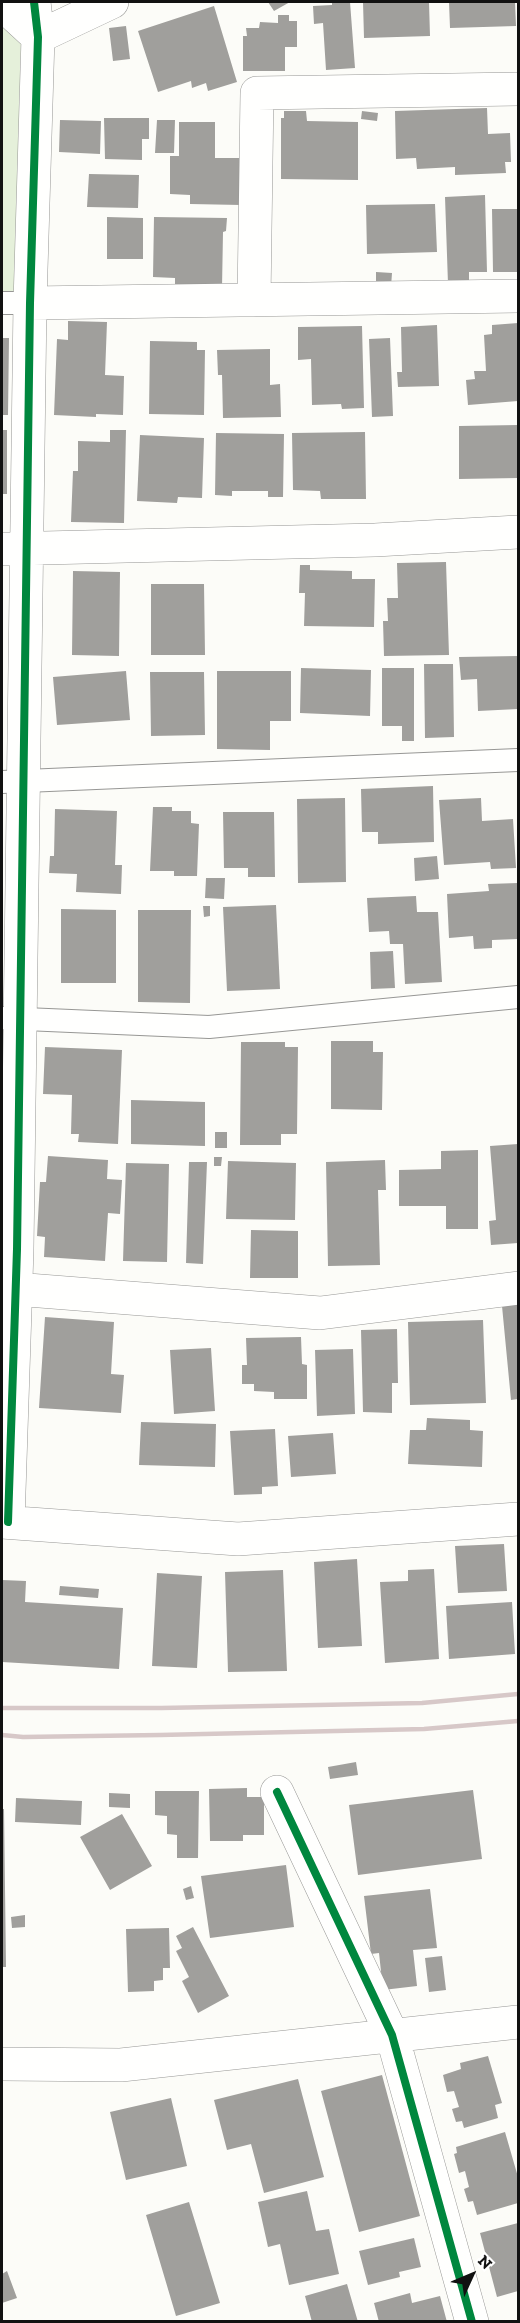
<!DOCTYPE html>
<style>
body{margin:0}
#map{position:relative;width:520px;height:2323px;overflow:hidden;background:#fcfcf8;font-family:"Zilla Slab",serif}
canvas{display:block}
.frame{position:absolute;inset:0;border:3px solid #111;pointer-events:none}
.north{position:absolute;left:442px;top:2245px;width:60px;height:60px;-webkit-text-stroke:4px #fff;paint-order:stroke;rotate:46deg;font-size:16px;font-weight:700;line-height:24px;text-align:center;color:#111}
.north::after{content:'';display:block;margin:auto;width:21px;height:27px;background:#111;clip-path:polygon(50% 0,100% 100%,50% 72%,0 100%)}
</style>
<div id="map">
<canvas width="520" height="2323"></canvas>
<div class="frame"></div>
<div class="north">N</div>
</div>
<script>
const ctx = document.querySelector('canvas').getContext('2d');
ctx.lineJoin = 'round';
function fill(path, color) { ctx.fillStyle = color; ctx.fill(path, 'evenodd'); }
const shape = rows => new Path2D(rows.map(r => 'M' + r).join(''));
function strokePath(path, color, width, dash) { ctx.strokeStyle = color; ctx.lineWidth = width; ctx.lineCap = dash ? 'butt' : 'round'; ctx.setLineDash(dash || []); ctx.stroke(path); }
fill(shape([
 [2,22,21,41,15,294,2,294]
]), '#e5f0da');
fill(shape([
 [268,2,290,2,274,11],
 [332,2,350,2,355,68,326,70,323,23,314,24,313,6,332,5],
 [363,2,429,2,430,36,364,38],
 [449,2,515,2,516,26,450,28],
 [214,6,237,82,208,91,206,83,192,88,191,81,158,92,138,31],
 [278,15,289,15,289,21,297,21,297,47,285,47,285,71,243,71,243,36,247,36,246,28,259,28,260,22,278,23],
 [126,26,130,59,113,61,109,28],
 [487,108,488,134,510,133,511,162,505,162,506,173,455,175,455,167,417,169,416,158,396,159,395,111],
 [284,111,306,111,307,121,358,122,358,180,281,179,281,118,284,118],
 [362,111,378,113,377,121,361,119],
 [104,118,149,118,149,139,142,139,142,160,105,159],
 [60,120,101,121,100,154,59,152],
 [157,120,175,120,174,153,155,153],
 [179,122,215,122,215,158,241,158,241,205,190,204,190,195,170,194,170,156,179,156],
 [89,174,139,175,138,208,87,207],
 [485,195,487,272,469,272,469,284,448,284,445,197],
 [435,204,437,252,367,254,366,205],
 [492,209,518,209,518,272,493,272],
 [107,217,143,218,143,259,107,259],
 [154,217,227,218,226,231,223,232,222,288,175,287,175,278,153,277],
 [376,272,392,273,391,287,376,286],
 [68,321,107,322,105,375,124,376,123,415,96,414,96,417,54,415,57,339,68,340],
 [518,323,518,401,468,405,466,380,475,379,474,371,486,371,484,335,492,334,492,325],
 [437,325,439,386,398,387,397,372,402,372,401,327],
 [362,326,364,408,342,409,341,404,312,405,311,359,298,360,298,327],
 [2,338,9,338,8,415,2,415],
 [390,338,393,416,372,417,369,339],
 [150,341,197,342,197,350,205,350,204,415,149,414],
 [270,349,270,385,280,384,281,417,223,418,222,375,218,375,217,350],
 [518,425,518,478,459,479,459,426],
 [2,430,7,430,7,494,2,494],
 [110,430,126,430,124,523,71,522,73,471,78,471,78,441,110,442],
 [365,432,366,499,321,499,320,491,293,490,292,433],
 [216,433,284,434,283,497,268,497,268,491,232,491,232,496,215,495],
 [140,435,204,438,202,498,178,497,177,503,137,501],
 [446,562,449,655,384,656,383,621,388,621,387,598,398,598,397,563],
 [300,565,310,565,310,570,352,571,352,579,375,579,374,627,304,626,305,593,299,593],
 [73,571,120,572,119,656,72,655],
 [151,584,204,584,205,655,151,655],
 [518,656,518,709,478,711,477,679,461,680,459,657],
 [424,664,453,664,454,737,425,738],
 [301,668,371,670,370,716,300,713],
 [382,668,414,668,414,741,402,741,402,726,382,726],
 [126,671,130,720,57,725,53,677],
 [217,671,291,671,291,721,270,721,270,750,217,749],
 [150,672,204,672,205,735,151,736],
 [433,786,434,842,378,844,378,832,362,832,361,789],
 [345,798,346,882,298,883,297,799],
 [481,798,482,821,513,819,516,868,491,869,490,862,444,865,439,800],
 [153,807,172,807,172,811,191,811,191,823,199,824,197,876,174,876,174,871,150,871],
 [55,809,117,811,115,865,122,865,121,894,76,892,77,874,49,873,50,856,54,856],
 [223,812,274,812,275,877,248,877,248,868,224,868],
 [437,856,439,879,415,881,414,858],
 [206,878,225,878,224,899,205,898],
 [518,883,518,939,492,940,492,948,474,949,473,936,449,938,447,894,489,891,488,884],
 [416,896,417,912,438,912,442,982,405,984,403,944,390,944,389,931,369,932,367,898],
 [276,905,280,989,227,991,223,907],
 [203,906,210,906,210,916,204,917],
 [61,909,116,910,116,983,61,983],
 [138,910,191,910,190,1003,138,1002],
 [393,951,395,988,371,989,370,952],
 [331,1041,373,1041,373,1052,383,1052,382,1110,331,1109],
 [241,1042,285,1042,285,1047,298,1047,297,1134,281,1134,281,1145,240,1145],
 [45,1047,122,1050,118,1144,78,1142,79,1134,71,1134,72,1095,43,1094],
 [131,1100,205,1102,205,1146,131,1144],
 [215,1132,227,1132,227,1148,215,1148],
 [518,1144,518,1243,491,1245,489,1221,496,1220,490,1146],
 [478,1150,478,1229,446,1229,446,1206,399,1206,399,1170,441,1169,441,1151],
 [48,1156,108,1160,107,1179,122,1180,120,1214,108,1213,105,1261,44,1257,45,1237,37,1236,40,1182,46,1182],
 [214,1157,222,1157,221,1166,214,1166],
 [385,1160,386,1190,378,1190,380,1265,328,1266,326,1162],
 [228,1161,296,1163,295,1220,226,1219],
 [189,1162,207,1162,203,1264,186,1263],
 [126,1163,169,1164,167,1262,123,1261],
 [251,1230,298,1231,298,1278,250,1278],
 [518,1304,518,1399,511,1400,502,1306],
 [45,1317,114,1322,111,1374,124,1375,121,1413,39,1408],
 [483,1320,486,1403,410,1405,408,1322],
 [397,1329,398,1383,392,1383,392,1413,363,1412,361,1330],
 [301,1337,302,1364,307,1365,307,1399,274,1399,274,1392,254,1391,254,1384,242,1384,242,1365,247,1365,246,1338],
 [211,1348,215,1411,174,1414,170,1350],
 [353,1349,355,1414,317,1416,315,1350],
 [427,1418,470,1420,470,1430,483,1431,482,1467,408,1464,410,1430,426,1430],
 [141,1422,216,1424,215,1467,139,1465],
 [275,1429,278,1486,262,1487,262,1494,234,1495,230,1431],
 [333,1433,336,1474,291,1477,288,1436],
 [504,1544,507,1591,458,1593,455,1546],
 [357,1559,362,1646,318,1648,314,1562],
 [434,1569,439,1659,385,1663,380,1582,408,1581,408,1570],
 [283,1570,287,1671,228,1672,225,1572],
 [157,1573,202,1576,197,1668,152,1666],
 [2,1580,26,1581,25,1602,123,1608,119,1669,2,1662],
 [60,1586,99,1589,98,1598,59,1595],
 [512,1602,515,1654,449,1659,446,1606],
 [356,1762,358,1775,330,1779,328,1767],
 [247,1788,247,1797,264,1797,264,1835,243,1835,243,1841,210,1841,209,1789],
 [473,1790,482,1859,358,1875,349,1805],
 [155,1791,199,1791,198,1858,177,1858,177,1835,167,1834,167,1816,155,1815],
 [109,1793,130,1794,130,1808,109,1807],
 [16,1798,82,1801,81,1825,15,1822],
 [2,1809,4,1809,6,1967,2,1967],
 [122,1814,152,1866,110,1890,80,1837],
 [286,1865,294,1927,210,1938,201,1876],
 [191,1886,194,1898,186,1900,183,1889],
 [430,1889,437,1948,413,1950,417,1986,383,1990,379,1953,371,1954,364,1896],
 [25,1915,25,1927,12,1928,11,1917],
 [193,1927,229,1996,198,2013,182,1981,189,1977,176,1951,182,1948,176,1936],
 [169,1928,170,1968,163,1968,163,1980,154,1981,154,1991,128,1992,126,1929],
 [442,1956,446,1990,429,1992,425,1958],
 [488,2056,502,2103,495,2105,498,2118,464,2128,462,2121,456,2122,452,2109,459,2107,454,2091,447,2092,443,2075,461,2069,460,2063],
 [382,2075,420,2216,359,2232,321,2091],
 [298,2079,324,2177,264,2193,251,2144,227,2150,214,2100],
 [171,2098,187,2166,126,2180,110,2112],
 [505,2132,518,2177,518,2203,477,2215,473,2201,468,2202,464,2189,469,2187,465,2171,459,2173,454,2154,457,2153,456,2147],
 [307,2191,316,2231,329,2229,339,2274,289,2285,280,2244,268,2247,258,2202],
 [189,2202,220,2303,176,2316,146,2215],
 [518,2223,518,2291,497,2297,480,2233],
 [414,2238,421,2267,399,2272,400,2277,368,2285,359,2251],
 [7,2271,17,2298,2,2303,2,2274],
 [347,2284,358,2322,312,2322,305,2296],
 [410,2293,412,2303,440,2296,447,2322,379,2322,374,2303]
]), '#a09f9c');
const service = shape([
 [2,303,30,303],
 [2,782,518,760],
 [2,1018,209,1027,518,997]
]);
const minor = shape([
 [2,4,38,37,112,2],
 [254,300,257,93,518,89],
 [30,303,518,296],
 [2,549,375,540,518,532],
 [2,1288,320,1313,518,1288],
 [2,1522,238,1539,518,1519],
 [8,1522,17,1249,30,303,38,37,34,2],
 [277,1792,392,2035,472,2322],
 [2,2064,121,2065,518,2022]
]);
strokePath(service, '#979795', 24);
strokePath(minor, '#979795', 34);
strokePath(service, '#fffffe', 22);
strokePath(minor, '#fffffe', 33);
strokePath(shape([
 [2,1708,161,1708,422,1703,518,1694],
 [2,1735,23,1737,160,1735,424,1729,518,1721]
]), '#d7c8c8', 4.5);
strokePath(shape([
 [8,1522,17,1249,30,303,38,37,34,2],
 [277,1792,392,2035,472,2322]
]), '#00873e', 8);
</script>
